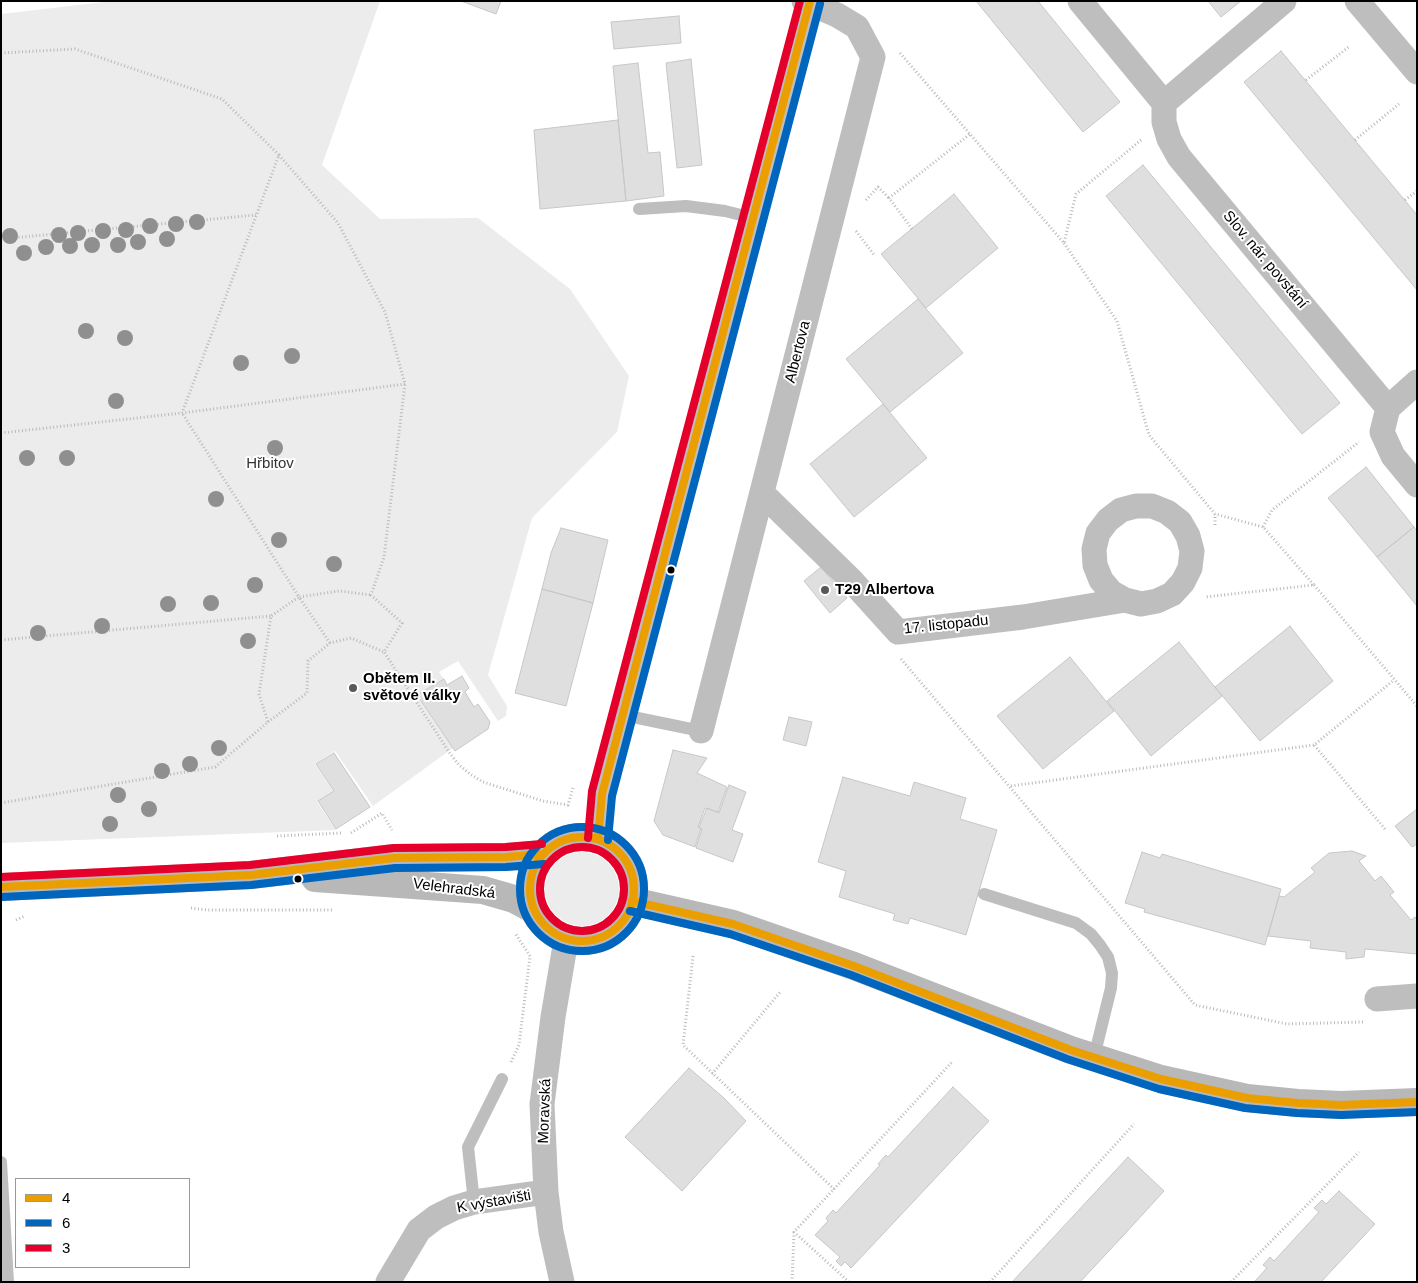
<!DOCTYPE html>
<meta charset="utf-8">
<style>
body{margin:0}
#map{position:relative;width:1418px;height:1283px;overflow:hidden;background:#fff;font-family:Helvetica,sans-serif}
canvas{display:block}
.frame{position:absolute;inset:0;border:2px solid #000;pointer-events:none}
.legend{position:absolute;left:15px;top:1178px;width:175px;height:90px;box-sizing:border-box;background:#fff;border:1px solid #999;margin:0;padding:6px 9px;list-style:none;font-size:15px;color:#000}
.legend li{display:flex;align-items:center;gap:10px;height:25px}
.legend b{width:25px;border:1px solid #999}
</style>
<div id="map">
<canvas width="1418" height="1283"></canvas>
<div class="frame"></div>
<ul class="legend">
<li><b style="height:6px;background:#eb9e00"></b>4</li>
<li><b style="height:6px;background:#0065bd"></b>6</li>
<li><b style="height:6px;background:#e4002b"></b>3</li>
</ul>
</div>
<script>
const ctx = document.querySelector('canvas').getContext('2d');
ctx.lineJoin = 'round';
function fill(path, color) { ctx.fillStyle = color; ctx.fill(path, 'evenodd'); }
const shape = rows => new Path2D(rows.map(r => 'M' + r).join(''));
function strokePath(path, color, width, dash) { ctx.strokeStyle = color; ctx.lineWidth = width; ctx.lineCap = dash ? 'butt' : 'round'; ctx.setLineDash(dash || []); ctx.stroke(path); }
function drawText(font, color, halo, rows, align = 'center') {
  ctx.font = font + ' Helvetica,sans-serif'; ctx.lineWidth = 4; ctx.setLineDash([]); ctx.textBaseline = 'middle'; ctx.strokeStyle = halo; ctx.fillStyle = color; for (const [text, x, y, turn = 0] of rows) {
    ctx.save(); ctx.translate(x, y); ctx.rotate((+turn || 0) * Math.PI / 180); ctx.textAlign = isNaN(turn) ? turn : align; if (halo) ctx.strokeText(text, 0, 0); ctx.fillText(text, 0, 0); ctx.restore();
  }
}
fill(shape([
 [113,1,380,1,322,165,380,219,478,218,570,289,629,376,617,432,532,518,488,675,507,706,506,716,498,721,458,661,439,672,444,679,417,696,453,748,373,806,335,751,315,764,333,791,317,802,336,830,1,843,1,14],
 '545 889a37 37 0 1 1 74 0a37 37 0 1 1-74 0Z'
]), '#ececec');
const building = shape([
 [461,1,501,1,496,14,461,1],
 [976,1,1038,1,1120,102,1083,132,976,1],
 [1208,1,1241,1,1221,17,1208,1],
 [679,16,681,43,614,49,611,22,679,16],
 [1281,51,1417,215,1417,290,1244,82,1281,51],
 [691,59,702,165,677,168,666,63,691,59],
 [638,63,648,153,660,152,664,196,626,201,613,66,638,63],
 [618,120,626,201,540,209,534,130,618,120],
 [1143,165,1340,403,1302,434,1106,196,1143,165],
 [954,194,998,248,926,308,881,254,954,194],
 [918,299,963,353,890,412,846,359,918,299],
 [883,404,927,458,854,517,810,464,883,404],
 [1366,467,1414,527,1377,557,1328,498,1366,467],
 [1414,527,1417,531,1417,606,1377,557,1414,527],
 [561,528,608,540,593,603,542,589,551,553,561,528],
 [821,567,847,598,830,613,804,581,821,567],
 [542,589,593,603,566,706,515,693,542,589],
 [1290,626,1333,681,1260,741,1215,687,1290,626],
 [1179,642,1222,696,1151,756,1107,701,1179,642],
 [1070,657,1114,711,1043,769,997,716,1070,657],
 [462,676,469,688,465,692,474,707,478,704,490,722,488,729,455,751,417,695,444,679,447,685,462,676],
 [789,717,812,722,806,746,783,740,789,717],
 [673,750,707,758,697,773,727,787,718,812,705,808,698,827,701,828,695,847,663,835,654,821,673,750],
 [334,753,370,807,336,829,318,801,334,791,316,764,334,753],
 [843,777,910,796,914,782,966,798,960,819,997,830,966,935,910,918,908,924,893,920,895,914,839,897,846,871,818,862,843,777],
 [729,785,746,792,732,830,743,834,733,862,696,848,702,829,699,827,707,808,719,813,729,785],
 [1417,809,1417,844,1412,847,1395,826,1417,809],
 [1352,851,1366,856,1359,861,1375,881,1381,876,1394,892,1390,895,1411,920,1415,917,1417,919,1417,954,1365,949,1364,957,1346,959,1346,952,1310,948,1311,941,1268,936,1279,896,1284,897,1315,872,1311,868,1329,853,1352,851],
 [1142,852,1160,858,1162,854,1281,889,1265,945,1144,912,1145,909,1125,903,1142,852],
 [689,1068,724,1098,746,1121,682,1191,625,1137,689,1068],
 [953,1087,989,1121,851,1268,845,1262,841,1266,836,1261,840,1257,815,1235,828,1221,826,1218,833,1210,836,1213,880,1165,878,1164,886,1155,888,1157,953,1087],
 [1128,1157,1164,1191,1122,1237,1080,1282,1012,1282,1128,1157],
 [1339,1191,1375,1224,1321,1282,1254,1282,1267,1268,1263,1265,1270,1257,1274,1261,1319,1212,1314,1208,1322,1200,1326,1204,1339,1191]
]);
fill(building, '#dfdfdf');
strokePath(building, '#c7c7c7', 1);
strokePath(shape([
 [1,53,75,49,222,99,279,155,182,413],
 [900,53,1064,243,1076,194,1141,140],
 [1306,80,1350,46],
 [1355,140,1399,104],
 [279,155,338,223,385,312,405,384,384,557,371,595,402,623,384,652,449,752,459,765,470,774,483,782,543,801,568,805,573,788],
 [866,200,878,187,889,198],
 [1405,200,1417,191],
 [912,229,889,198,970,134],
 [856,231,875,256],
 [1,239,256,215],
 [1064,243,1117,321,1149,435,1215,514,1263,527,1314,585,1205,597],
 [1,433,182,413,405,384],
 [1215,525,1215,514],
 [1263,527,1272,510,1359,442],
 [1314,585,1417,706],
 [1,640,271,616],
 [330,643,299,597,339,591,371,595],
 [901,659,1195,1005,1287,1024,1363,1022],
 [268,722,307,693,308,661,330,643,351,638,384,652],
 [1011,786,1314,745],
 [1,803,215,767,268,722,259,694,271,616,299,597,182,413],
 [1385,829,1314,745,1394,680],
 [351,833,382,813,392,830],
 [277,836,342,833],
 [191,908,207,910,332,910],
 [16,920,25,916],
 [693,956,683,1045,835,1190],
 [511,1062,519,1045,530,956,515,933],
 [712,1074,781,991],
 [792,1282,794,1233],
 [849,1282,794,1232,953,1061],
 [990,1282,1134,1124],
 [1231,1282,1359,1152]
]), '#b9b9b9', 3, [1, 2.5]);
strokePath(shape([
 [639,209,686,206,725,211,753,218],
 [623,715,701,731],
 [984,894,1076,923,1091,934,1100,945,1108,957,1112,973,1111,988,1094,1057],
 [1,1162,8,1282],
 [474,1202,468,1147,502,1079]
]), '#bebebe', 12);
strokePath(shape([
 [1080,1,1164,103,1164,122,1169,139,1179,157,1388,408,1382,432,1393,456,1417,485],
 [1357,1,1417,72],
 [1164,103,1284,1],
 [1388,408,1417,382],
 [763,494,851,580,898,632,1023,617,1125,600,1141,604,1157,601,1172,594,1183,582,1190,568,1192,551,1188,536,1180,522,1167,512,1152,506,1136,506,1121,510,1108,520,1098,533,1094,549,1095,565,1101,580,1111,592,1125,600],
 [701,731,873,57,857,27,837,15,804,1],
 [598,839,602,794,810,1],
 [1377,999,1417,996],
 [388,1282,419,1230,436,1217,454,1208,474,1202,546,1192],
 [562,1282,551,1232,546,1192,542,1104,553,1017,566,940]
]), '#bebebe', 25);
strokePath(shape([
 '530 889a52 52 0 1 1 104 0a52 52 0 1 1-104 0Z',
 [315,878,483,890,514,899,533,909],
 [1,887,251,875,394,858,506,857,543,854],
 [632,901,733,924,854,966,1071,1050,1161,1079,1247,1098,1298,1103,1341,1105,1417,1102]
]), '#b8b8b8', 28);
strokePath(shape([
 '530 889a52 52 0 1 1 104 0a52 52 0 1 1-104 0Z',
 [598,839,602,794,810,1],
 [1,887,251,875,394,858,506,857,543,854],
 [632,901,733,924,854,966,1071,1050,1161,1079,1247,1098,1298,1103,1341,1105,1417,1102]
]), '#eb9e00', 8);
strokePath(shape([
 '520 889a62 62 0 1 1 124 0a62 62 0 1 1-124 0Z',
 [608,840,612,796,820,4],
 [1,897,251,885,395,868,506,867,544,864],
 [630,911,730,934,851,975,1067,1059,1159,1089,1245,1108,1297,1113,1341,1115,1417,1112]
]), '#0065bd', 8);
strokePath(shape([
 [588,838,592,791,800,1],
 '540 889a42 42 0 1 1 84 0a42 42 0 1 1-84 0Z',
 [1,877,250,865,394,848,506,847,542,844]
]), '#e4002b', 8);
ctx.fillStyle = '#8f8f8f';
for (const [x, y] of [
 [197,222],
 [176,224],
 [150,226],
 [126,230],
 [103,231],
 [78,233],
 [59,235],
 [10,236],
 [167,239],
 [138,242],
 [92,245],
 [118,245],
 [70,246],
 [46,247],
 [24,253],
 [86,331],
 [125,338],
 [292,356],
 [241,363],
 [116,401],
 [275,448],
 [27,458],
 [67,458],
 [216,499],
 [279,540],
 [334,564],
 [255,585],
 [211,603],
 [168,604],
 [102,626],
 [38,633],
 [248,641],
 [219,748],
 [190,764],
 [162,771],
 [118,795],
 [149,809],
 [110,824]
]) { ctx.beginPath(); ctx.arc(x, y, 8, 0, 2 * Math.PI); ctx.fill(); }
for (const [x, y, r, color] of [
 [671,570,4.5,"#000"],
 [825,590,5,"#595959"],
 [353,688,5,"#595959"],
 [298,879,4.5,"#000"]
]) { const dot = new Path2D(); dot.arc(x, y, r, 0, 2 * Math.PI); ctx.fillStyle = color; ctx.fill(dot); strokePath(dot, '#fff', 2); }
drawText('15px', '#000', '#fff', [
 ["Slov. nár. povstání",1265,260,50],
 ["Albertova",798,352,-76],
 ["17. listopadu",946,625,-6],
 ["Velehradská",454,889,7],
 ["Moravská",545,1111,-88],
 ["K výstavišti",494,1202,-10]
]);
drawText('15px', '#333', '#fff', [
 ["Hřbitov",270,464]
]);
drawText('bold 15px', '#000', '#fff', [
 ["T29 Albertova",835,590],
 ["Obětem II.",363,679],
 ["světové války",363,696]
], 'left');
</script>
